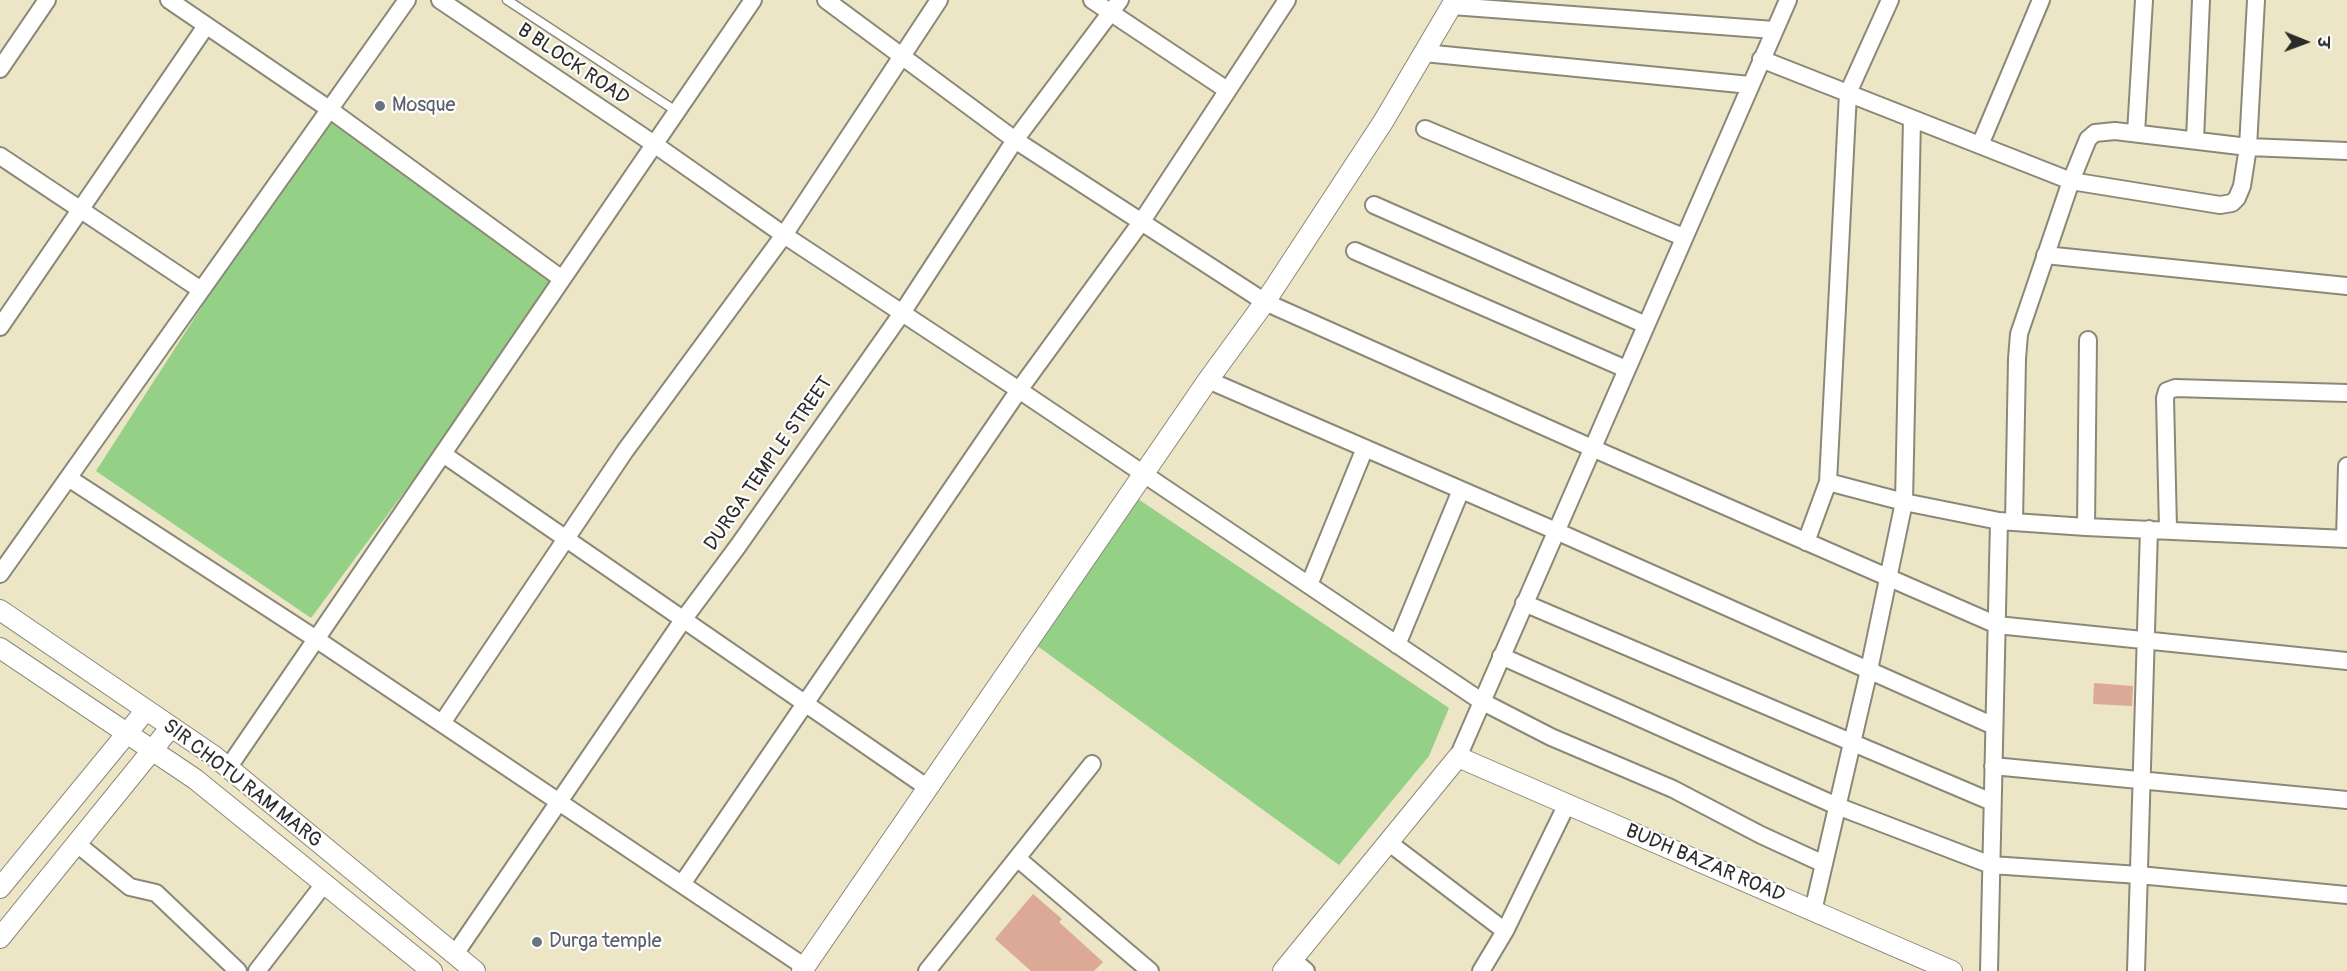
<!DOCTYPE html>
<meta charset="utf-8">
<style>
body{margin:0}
#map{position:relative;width:2347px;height:971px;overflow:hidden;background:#ece5c6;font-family:Pangolin,"Playpen Sans Deva",sans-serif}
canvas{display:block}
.north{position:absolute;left:2275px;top:12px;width:60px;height:60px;-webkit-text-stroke:4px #fff;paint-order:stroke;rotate:91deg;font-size:16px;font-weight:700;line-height:24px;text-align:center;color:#2b2b2b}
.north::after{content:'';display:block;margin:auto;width:21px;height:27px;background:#2b2b2b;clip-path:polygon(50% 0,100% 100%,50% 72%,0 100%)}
</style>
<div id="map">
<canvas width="2347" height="971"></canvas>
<div class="north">उ</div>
</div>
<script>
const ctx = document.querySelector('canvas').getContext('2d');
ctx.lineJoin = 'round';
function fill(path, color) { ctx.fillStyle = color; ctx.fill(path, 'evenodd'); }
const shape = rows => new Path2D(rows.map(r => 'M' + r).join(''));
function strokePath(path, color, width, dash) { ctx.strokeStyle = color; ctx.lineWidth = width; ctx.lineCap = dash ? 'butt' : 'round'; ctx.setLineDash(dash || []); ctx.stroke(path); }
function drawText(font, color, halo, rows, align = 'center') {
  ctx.font = font + ' Pangolin,sans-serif'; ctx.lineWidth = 4.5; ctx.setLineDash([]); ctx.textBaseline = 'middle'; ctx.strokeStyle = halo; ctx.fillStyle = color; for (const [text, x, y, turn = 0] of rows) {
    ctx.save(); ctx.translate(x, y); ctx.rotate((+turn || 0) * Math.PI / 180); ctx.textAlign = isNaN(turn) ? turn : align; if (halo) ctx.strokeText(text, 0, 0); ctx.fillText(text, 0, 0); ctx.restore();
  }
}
fill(shape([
 [329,109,562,279,311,618,96,471],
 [1138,499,1449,708,1429,756,1339,865,1036,645]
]), '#94d085');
fill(shape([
 [2094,683,2133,686,2132,706,2093,704],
 [1033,894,1062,919,1059,922,1103,962,1094,971,1031,971,995,939]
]), '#dca996');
const service = shape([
 [507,0,676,111]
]);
const minor = shape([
 [169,0,329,109,562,279],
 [440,0,654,144,784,235,1019,390,1481,701,1551,737,1673,789,1761,835,1824,864],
 [826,0,1015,140,1265,302,1592,448,1997,625,2347,661],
 [1092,0,1227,90],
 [1452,6,1774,30],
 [1424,53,1750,85],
 [1761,59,2071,181,2220,205,2232,203,2237,198,2242,186,2248,147,2256,0],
 [0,69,47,0],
 [1425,129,1683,237],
 [2136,133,2144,0],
 [2195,140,2201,0],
 [1980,145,2041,0],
 [0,156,201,290],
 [1374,205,1646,325],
 [1355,251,1626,369],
 [2045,255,2347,286],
 [0,327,206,26],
 [1208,380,1556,531,1994,726],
 [443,454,928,788],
 [70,479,316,639,805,967],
 [1828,482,1904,502,1999,521,2086,527,2347,539],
 [2014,522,2017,359,2019,334,2071,181,2088,139,2095,133,2115,131,2248,147,2347,151],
 [2086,527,2088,340],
 [2168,529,2165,398,2167,391,2175,388,2347,393],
 [2345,539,2347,466],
 [1806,542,1828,482,1848,93,1890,0],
 [0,574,407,0],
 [1309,585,1365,448],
 [1524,603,1992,802],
 [1397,645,1461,490],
 [1501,656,1837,806,1991,865,2139,875,2347,895],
 [442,723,625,451,784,235,939,0],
 [1458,757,1788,0],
 [1993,766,2347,800],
 [228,768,753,0],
 [1388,842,1505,931],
 [76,843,130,887,156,893,238,971],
 [1017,858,1150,971],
 [682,884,1019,390,1142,221,1287,0],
 [1813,911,1869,670,1904,502,1912,119],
 [455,954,683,620,738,546,902,313,1015,140,1120,0],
 [1292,959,1306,971],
 [257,971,324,884],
 [927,971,1092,764],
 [1481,971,1505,931,1567,804],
 [1989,971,1999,521],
 [2136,971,2149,529]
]);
const tertiary = shape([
 [0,610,214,756,475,971],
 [0,648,195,779,432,971],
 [0,888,146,710],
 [0,938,171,727],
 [802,971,1208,380,1265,302,1383,122,1455,0],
 [1283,971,1458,757,1952,971]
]);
strokePath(service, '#8c8878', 11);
strokePath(minor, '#8c8878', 20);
strokePath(tertiary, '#8c8878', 22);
strokePath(service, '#fff', 8);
strokePath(minor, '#fff', 16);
strokePath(tertiary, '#fff', 20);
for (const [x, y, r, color] of [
 [380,106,6,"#6b7280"],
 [537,942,6,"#6b7280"]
]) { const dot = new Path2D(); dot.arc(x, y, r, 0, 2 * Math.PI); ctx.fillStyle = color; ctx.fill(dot); strokePath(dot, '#fff', 2); }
drawText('20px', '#2b2b2b', '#fff', [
 ["B BLOCK ROAD",573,65,34],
 ["DURGA TEMPLE STREET",769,464,-55],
 ["SIR CHOTU RAM MARG",242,784,38],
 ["BUDH BAZAR ROAD",1705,864,23]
]);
drawText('20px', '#5b616d', '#fff', [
 ["Mosque",392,106],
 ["Durga temple",549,942]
], 'left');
</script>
